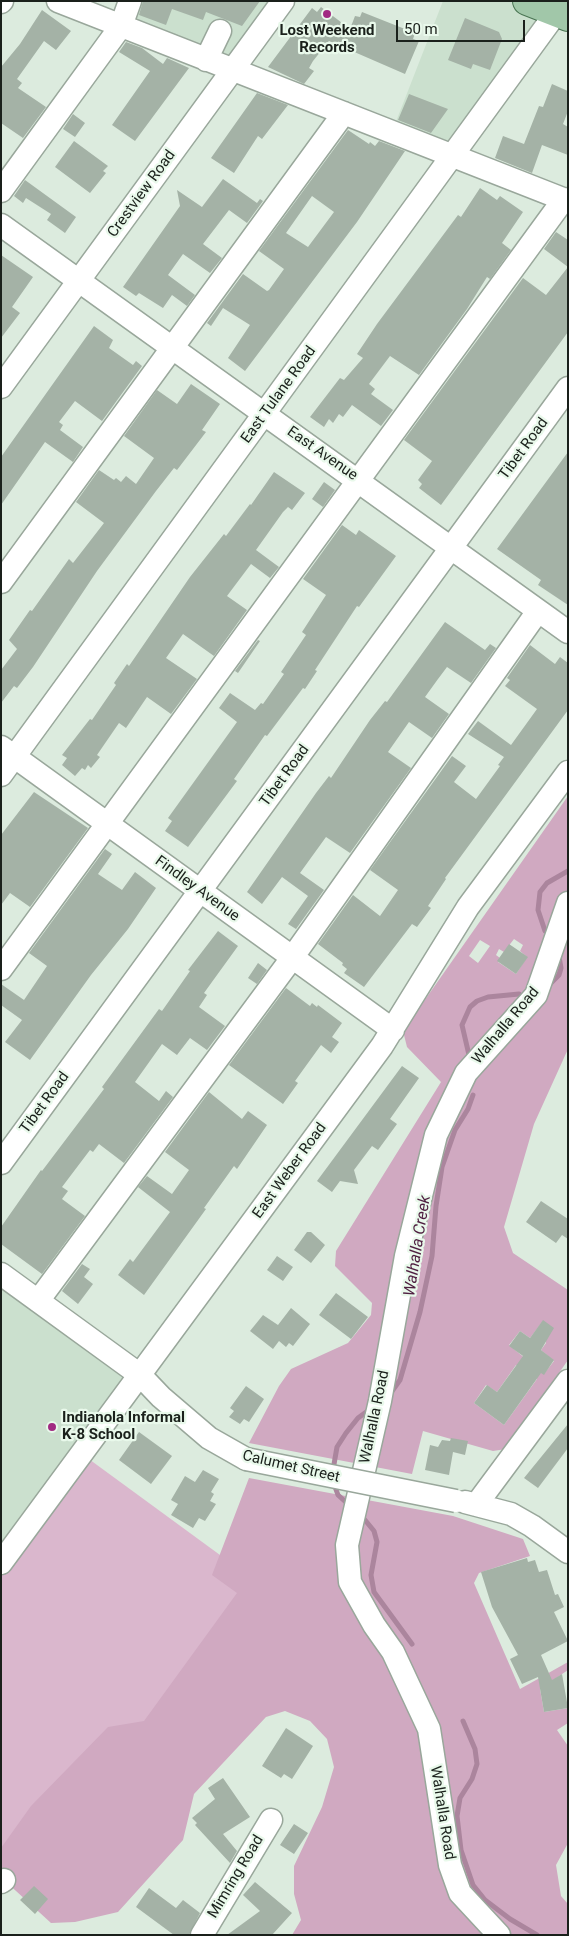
<!DOCTYPE html>
<style>
body{margin:0}
#map{position:relative;width:569px;height:1936px;overflow:hidden;background:#dcebde;font-family:Roboto,sans-serif}
canvas{display:block}
.frame{position:absolute;inset:0;border:2px solid #1a201b;pointer-events:none}
.scale{position:absolute;left:396px;top:20px;width:129px;height:22px;box-sizing:border-box;border:2px solid #1a201b;border-top:0;padding-left:6px;font-size:15px;line-height:18px;white-space:nowrap;color:#1a201b;-webkit-text-stroke:4px #e9f9eb;paint-order:stroke}
</style>
<div id="map">
<canvas width="569" height="1936"></canvas>
<div class="frame"></div>
<div class="scale">50 m</div>
</div>
<script>
const ctx = document.querySelector('canvas').getContext('2d');
ctx.lineJoin = 'round';
function fill(path, color) { ctx.fillStyle = color; ctx.fill(path, 'evenodd'); }
const shape = rows => new Path2D(rows.map(r => 'M' + r).join(''));
function strokePath(path, color, width, dash) { ctx.strokeStyle = color; ctx.lineWidth = width; ctx.lineCap = dash ? 'butt' : 'round'; ctx.setLineDash(dash || []); ctx.stroke(path); }
function drawText(font, color, halo, rows, align = 'center') {
  ctx.font = font + ' Roboto,sans-serif'; ctx.lineWidth = 4.5; ctx.setLineDash([]); ctx.textBaseline = 'middle'; ctx.strokeStyle = halo; ctx.fillStyle = color; for (const [text, x, y, turn = 0] of rows) {
    ctx.save(); ctx.translate(x, y); ctx.rotate((+turn || 0) * Math.PI / 180); ctx.textAlign = isNaN(turn) ? turn : align; if (halo) ctx.strokeText(text, 0, 0); ctx.fillText(text, 0, 0); ctx.restore();
  }
}
fill(shape([
 [120,1,282,1,236,69,111,24],
 [443,1,568,1,568,25,555,21,454,159,390,137],
 [1,1274,140,1375,1,1563]
]), '#cbe0ce');
fill(shape([
 [82,1454,261,1585,137,1755,1,1882,1,1563]
]), '#dab7cd');
fill(shape([
 [568,796,568,1049,534,1124,504,1227,513,1253,568,1290,568,1360,506,1449,493,1451,423,1431,412,1474,249,1443,279,1386,291,1369,348,1343,371,1315,372,1303,335,1266,336,1251,441,1082,407,1047,403,1031],
 [514,939,523,945,520,951,527,957,516,974,498,962,500,958,496,955,499,949,504,952],
 [480,940,490,946,478,963,469,956],
 [543,1321,546,1343,541,1350,554,1361,544,1374,509,1345,520,1331,530,1338],
 [516,1365,537,1379,504,1425,474,1403,486,1385,497,1392],
 [249,1478,453,1516,523,1539,530,1556,479,1573,474,1583,520,1689,568,1662,568,1670,540,1689,544,1712,568,1708,568,1723,557,1730,568,1746,568,1843,556,1865,561,1896,568,1904,568,1935,292,1935,301,1920,294,1894,294,1866,322,1807,334,1767,327,1739,310,1721,285,1711,266,1717,194,1794,183,1840,118,1912,75,1922,51,1923,4,1880,1,1882,1,1848,31,1806,108,1727,144,1721,237,1593,212,1575]
]), '#d0a9c1');
strokePath(shape([
 [545,931,538,910,540,892,547,883,568,871],
 [547,987,559,975,561,968,559,957],
 [469,1055,462,1025,470,1007,477,1001,488,997,519,994],
 [390,1394,400,1380,420,1312,432,1256,436,1206,442,1167,455,1130,468,1109,473,1095],
 [333,1470,337,1447,346,1433,358,1418,369,1410],
 [334,1484,338,1495,349,1505],
 [365,1520,374,1531,377,1542,371,1575,374,1592,412,1644],
 [463,1721,475,1749,477,1764,472,1779,460,1798,457,1816,461,1850,473,1885,485,1900,510,1919,537,1935]
]), '#ab859d', 5);
fill(shape([
 [143,1,260,1,242,26,206,12,203,20,172,9,166,25,139,15],
 [321,7,350,29,355,16,360,17,362,12,415,33,413,39,419,41,405,74,329,41,313,61,309,68,314,71,304,84,268,67,312,8,317,12],
 [42,10,71,31,56,50,44,41,17,79,22,83,18,88,46,107,23,138,1,123,1,67,20,44],
 [465,18,499,32,502,39,490,70,473,64,471,69,448,60],
 [126,42,142,48,163,64,167,58,189,68,135,141,112,125,150,71,119,52],
 [552,84,568,91,568,111,563,124,568,127,568,155,542,145,532,173,495,158,503,136,524,144,539,106,543,107],
 [257,93,288,105,262,139,258,136,234,173,211,158],
 [409,94,448,109,431,133,398,120],
 [73,114,85,123,75,137,63,129],
 [348,130,369,144,370,142,375,146,379,141,405,151,357,222,245,371,228,358,250,325,223,308,211,326,207,323,243,274,267,291,269,290,284,269,259,251],
 [312,196,334,212,308,247,286,233],
 [74,141,108,166,103,171,106,173,90,193,55,167],
 [223,179,257,203,260,199,263,201,247,223,229,210,203,244,222,258,210,273,183,254,168,275,195,295,187,306,172,295,163,308,139,293,136,296,123,287,180,206,177,190,202,207],
 [25,180,76,217,65,233,47,220,51,214,26,198,23,203,14,196],
 [480,188,497,200,500,196,523,212,502,243,511,250,490,279,487,277,467,309,419,375,390,356,369,384,375,389,371,394,393,410,381,426,352,405,343,417,339,414,333,423,329,419,324,427,310,417,340,378,344,380,363,358,357,354,377,324,458,215,461,217],
 [556,232,568,240,568,267,544,249],
 [1,255,33,277,12,307,20,313,1,338],
 [568,267,568,332,441,505,419,488,422,484,418,480,432,461,404,440,523,278,546,295],
 [94,326,113,340,109,348,133,365,136,361,142,366,102,421,75,401,59,422,63,425,60,430,83,447,73,462,45,442,1,505,1,457],
 [191,384,220,404,202,430,206,432,177,470,174,468,156,491,97,571,33,667,17,688,14,686,1,703,1,670,17,649,9,640,30,610,32,611,69,559,73,563,104,523,76,502,99,470,114,480,116,478,121,482,126,476,136,484,154,458,124,436,157,390,177,404],
 [568,452,568,605,538,585,541,580,497,549],
 [274,472,305,493,292,510,288,507,283,512,256,550,279,567,270,578,251,564,227,596,247,610,214,656,183,634,166,658,197,679,171,714,147,697,126,728,119,723,97,755,100,757,91,768,88,765,85,770,82,768,75,776,62,765,67,758,62,755,90,719,92,720,116,685,114,683,127,664,129,666,190,577,224,534,226,536,250,504,251,505],
 [324,482,335,490,323,507,312,499],
 [342,525,356,535,359,530,396,556,359,607,357,606,315,670,317,671,305,689,303,688,267,736,265,735,234,779,237,781,188,847,165,831,172,821,168,818,237,722,219,708,230,693,255,710,261,703,263,704,284,674,281,672,306,635,302,632,326,595,303,579],
 [445,622,485,650,490,644,496,648,471,683,447,667,438,679,425,697,449,714,432,738,409,722,388,752,411,768,350,853,326,837,300,873,324,890,296,929,288,924,308,896,282,877,262,904,247,892,316,793,329,776,331,778,370,720,385,701,387,702],
 [258,640,260,641,238,673,235,671],
 [530,645,555,664,560,657,568,663,568,710,445,878,446,879,428,906,431,908,417,927,412,924,364,987,344,973,347,969,342,965,343,963,318,944,353,895,380,916,398,890,370,870,452,756,466,766,454,782,476,799,500,766,498,765,504,757,468,734,478,721,511,745,537,709,505,686,510,680,507,678],
 [34,792,88,828,30,907,10,893,1,905,1,835],
 [105,849,112,854,98,874,122,890,135,872,156,888,128,929,91,975,30,1060,5,1042,22,1020,1,1005,1,984,24,1000,47,966,29,953],
 [218,931,238,946,204,993,207,995,199,1007,225,1026,207,1050,190,1038,177,1055,162,1044,135,1082,159,1101,166,1091,173,1097,124,1163,99,1144,93,1152,90,1150,62,1187,68,1191,62,1199,85,1216,42,1274,1,1244,1,1227,41,1170,42,1171,104,1089,102,1087,159,1009,162,1011,190,971,188,970],
 [509,944,528,957,516,974,497,961],
 [258,963,267,970,257,984,248,978],
 [286,988,310,1006,312,1003,317,1007,318,1005,342,1023,332,1037,339,1042,331,1053,321,1045,295,1081,298,1083,283,1104,229,1065],
 [402,1066,419,1078,390,1119,397,1124,378,1150,372,1146,354,1170,358,1184,340,1181,332,1192,317,1181],
 [209,1092,242,1119,248,1111,267,1125,237,1169,234,1166,204,1208,206,1209,144,1295,118,1275,130,1259,133,1262,170,1212,138,1187,147,1176,172,1194,189,1170,165,1152],
 [541,1201,568,1219,568,1239,562,1235,556,1243,526,1222],
 [307,1232,311,1232,325,1245,311,1263,294,1250],
 [277,1256,293,1267,283,1281,267,1270],
 [82,1264,90,1269,84,1277,93,1284,78,1304,62,1291],
 [336,1293,368,1317,351,1339,319,1315],
 [291,1308,310,1324,293,1346,289,1343,286,1347,279,1341,273,1349,250,1331,263,1315,278,1325],
 [543,1320,554,1328,541,1350,554,1360,544,1375,541,1373,504,1425,474,1403,487,1385,497,1392,523,1356,509,1346,520,1331,530,1338],
 [246,1386,264,1399,249,1422,244,1419,240,1424,229,1417,234,1411,230,1408],
 [568,1424,568,1448,538,1488,524,1478],
 [139,1432,172,1456,151,1484,119,1460],
 [451,1438,468,1441,465,1455,453,1452,449,1475,425,1470,430,1445,438,1447,442,1440,450,1441],
 [203,1470,219,1479,211,1492,214,1494,210,1501,216,1504,205,1521,199,1518,193,1528,171,1515,178,1504,171,1500,185,1476,195,1482],
 [527,1558,528,1562,535,1560,539,1572,547,1570,555,1595,558,1594,564,1607,554,1612,568,1641,541,1655,552,1680,562,1674,568,1708,544,1712,538,1677,522,1684,510,1659,518,1655,492,1607,481,1572],
 [286,1728,313,1746,292,1779,284,1774,281,1778,262,1766],
 [223,1778,250,1817,223,1834,237,1851,230,1863,195,1825,197,1823,192,1818,215,1799,208,1788],
 [294,1824,308,1833,294,1854,280,1845],
 [255,1882,292,1913,272,1935,227,1935,260,1911,243,1895],
 [34,1886,48,1899,35,1914,20,1900],
 [149,1888,176,1908,183,1900,200,1913,189,1935,174,1935,136,1907]
]), '#a4b2a6');
const minor = shape([
 [58,1,568,201],
 [1,2,2,1],
 [206,60,220,31],
 [1,191,121,26,130,1],
 [1,225,568,632],
 [1,387,283,1],
 [1,582,344,113],
 [1,747,393,1030],
 [1,775,556,13],
 [1,969,564,199],
 [1,1163,568,388],
 [1,1274,140,1375,161,1397,209,1438,246,1459],
 [38,1301,292,958,538,611],
 [465,1502,511,1514,532,1526,568,1552],
 [476,1505,568,1381],
 [1,1563,382,1046,468,907,568,772],
 [1,1882,4,1880],
 [202,1935,271,1820],
 [499,1935,460,1893,450,1865,429,1729,393,1652,374,1625,350,1582,347,1545,380,1401,406,1256,436,1135,466,1073,536,995,568,903]
]);
const major = shape([
 [527,1,568,17]
]);
strokePath(minor, '#99a79b', 25);
strokePath(major, '#497452', 30);
strokePath(minor, '#fff', 22);
strokePath(major, '#a1c7a9', 28);
const minorBridge = shape([
 [246,1459,456,1501]
]);
strokePath(minorBridge, '#99a79b', 25, []);
strokePath(minorBridge, '#fff', 22);
for (const [x, y, r, color] of [
 [327,14,5,"#a12a82"],
 [52,1427,5,"#a12a82"]
]) { const dot = new Path2D(); dot.arc(x, y, r, 0, 2 * Math.PI); ctx.fillStyle = color; ctx.fill(dot); strokePath(dot, '#e9f9eb', 2); }
drawText('bold 15px', '#1a201b', '#e9f9eb', [
 ["Lost Weekend",327,31],
 ["Records",327,48],
 ["Indianola Informal",62,1418,"left"],
 ["K-8 School",62,1435,"left"]
]);
drawText('15px', '#1a201b', '#e9f9eb', [
 ["Crestview Road",142,194,-54],
 ["East Tulane Road",279,395,-54],
 ["Tibet Road",524,449,-54],
 ["East Avenue",322,454,35],
 ["Tibet Road",285,776,-54],
 ["Findley Avenue",197,889,36],
 ["Walhalla Road",506,1026,-50],
 ["Tibet Road",45,1103,-54],
 ["East Weber Road",290,1171,-54],
 ["Walhalla Road",375,1417,-78],
 ["Calumet Street",291,1467,13],
 ["Walhalla Road",442,1813,81],
 ["Mimring Road",236,1877,-59]
]);
drawText('italic 16px', '#4f1f41', '#e9f9eb', [
 ["Walhalla Creek",418,1246,-81]
]);
</script>
